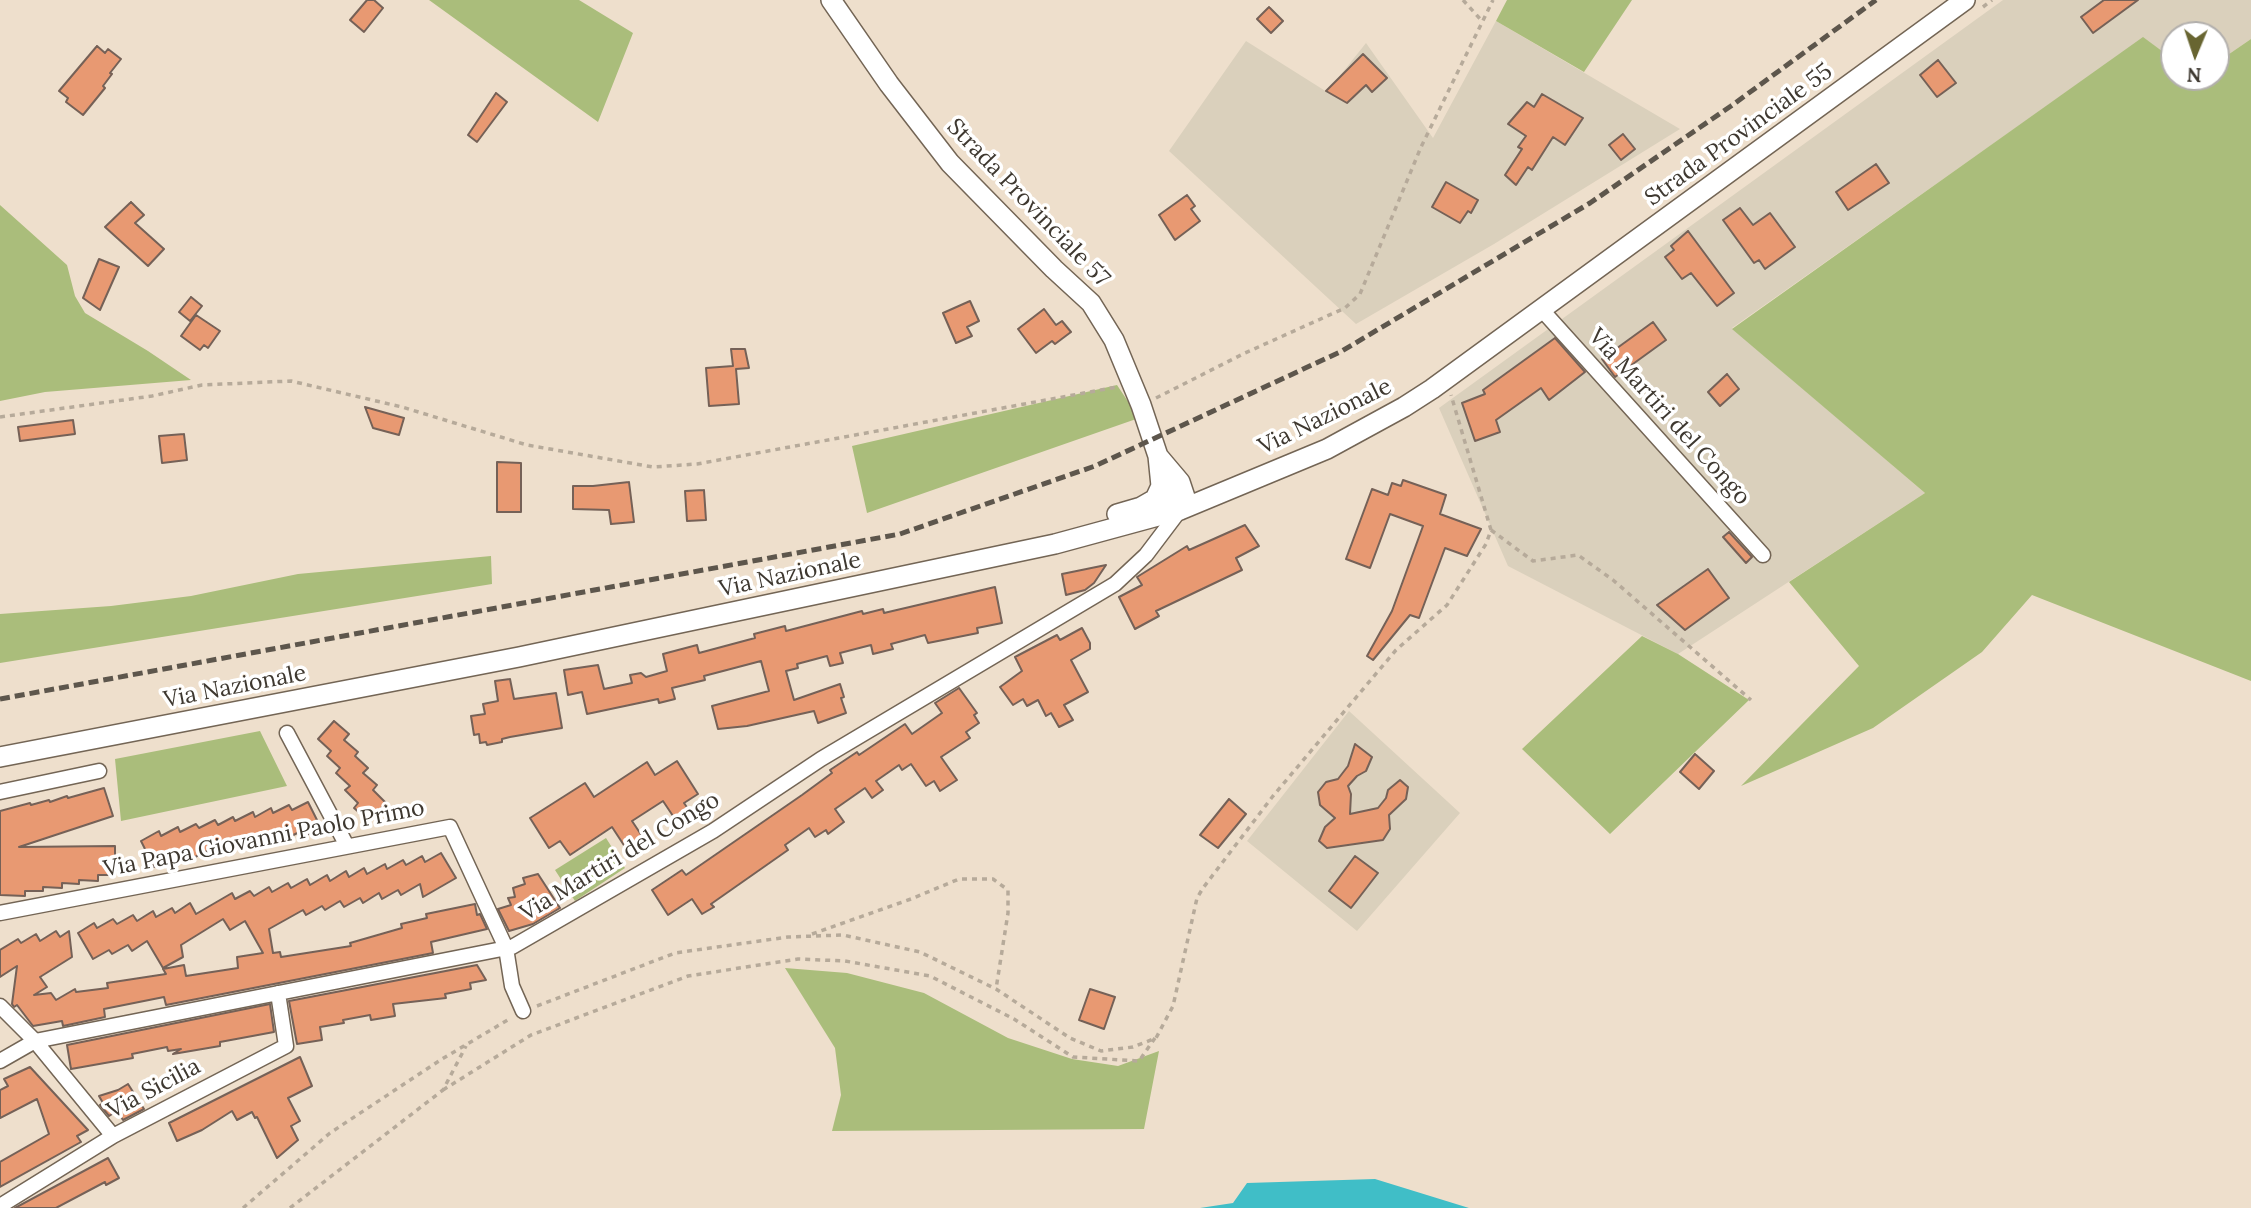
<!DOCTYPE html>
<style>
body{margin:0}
#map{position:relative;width:2251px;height:1208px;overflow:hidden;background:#eedfcc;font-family:Lora,serif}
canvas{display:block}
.north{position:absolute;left:2160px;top:21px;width:70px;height:70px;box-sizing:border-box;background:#fff;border:2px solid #b2afac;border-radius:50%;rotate:182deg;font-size:19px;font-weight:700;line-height:28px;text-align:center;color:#3e3830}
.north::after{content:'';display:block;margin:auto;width:24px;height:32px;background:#686531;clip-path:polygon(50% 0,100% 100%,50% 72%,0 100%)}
</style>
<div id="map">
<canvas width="2251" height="1208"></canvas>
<div class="north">N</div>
</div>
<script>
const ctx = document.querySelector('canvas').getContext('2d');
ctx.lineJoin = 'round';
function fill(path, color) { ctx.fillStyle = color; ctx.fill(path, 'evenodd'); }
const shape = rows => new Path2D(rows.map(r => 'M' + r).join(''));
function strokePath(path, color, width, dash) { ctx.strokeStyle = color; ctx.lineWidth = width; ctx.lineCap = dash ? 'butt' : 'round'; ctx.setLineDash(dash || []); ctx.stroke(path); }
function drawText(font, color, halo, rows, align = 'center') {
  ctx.font = font + ' Lora,serif'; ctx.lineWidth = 7; ctx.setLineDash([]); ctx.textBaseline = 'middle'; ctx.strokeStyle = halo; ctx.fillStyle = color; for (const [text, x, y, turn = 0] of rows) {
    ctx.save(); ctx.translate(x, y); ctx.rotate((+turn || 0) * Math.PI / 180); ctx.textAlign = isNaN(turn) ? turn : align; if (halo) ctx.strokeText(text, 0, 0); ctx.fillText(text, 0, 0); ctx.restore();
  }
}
fill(shape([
 [2003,0,2251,0,2251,39,2216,63,2216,35,2174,35,2174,60,2143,38,1732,328,1925,493,1678,654,1508,566,1439,408],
 [1496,21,1680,129,1494,244,1356,324,1169,151,1246,41,1327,92,1366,43,1433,138],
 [1349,711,1460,813,1357,931,1247,841]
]), '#dad0bc');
fill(shape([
 [429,0,579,0,633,33,598,122],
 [1507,0,1632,0,1584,72,1496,21],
 [2143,37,2174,60,2174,77,2216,77,2216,63,2251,39,2251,681,2032,595,1982,652,1873,728,1741,786,1859,666,1789,582,1925,493,1732,329],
 [0,205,67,265,75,296,85,313,148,351,191,380,45,392,0,401],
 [1117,385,1139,418,867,513,852,446],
 [491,556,492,584,0,663,0,614,111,606,191,596,298,574],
 [1642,636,1678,654,1749,700,1610,834,1522,749],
 [260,731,287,786,121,821,115,759],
 [606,838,625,868,575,901,555,870],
 [785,968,847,973,924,993,1008,1038,1072,1059,1118,1066,1159,1051,1144,1129,832,1131,841,1095,835,1048]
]), '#aabd7b');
fill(shape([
 [1375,1179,1469,1208,1200,1208,1233,1203,1247,1183]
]), '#40bec7');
const building = shape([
 [367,0,374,0,383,8,364,32,350,20,367,0],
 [2104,0,2138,0,2093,33,2081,17,2104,0],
 [1269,7,1283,21,1271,33,1257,19,1269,7],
 [97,46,105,53,108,49,121,59,110,73,112,74,103,86,105,88,83,115,66,102,68,98,59,91,97,46],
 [1363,54,1387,78,1372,92,1366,85,1347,103,1326,91,1363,54],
 [1938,60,1956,83,1937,97,1920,75,1938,60],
 [496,93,507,102,477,142,468,135,496,93],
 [1542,94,1583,118,1565,145,1553,137,1532,170,1528,167,1516,185,1505,175,1522,149,1518,147,1526,136,1508,124,1527,102,1534,107,1542,94],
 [1623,134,1635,149,1621,160,1609,145,1623,134],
 [1876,164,1889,183,1848,210,1836,192,1876,164],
 [1446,182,1478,200,1471,213,1468,211,1460,223,1432,207,1446,182],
 [1187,195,1195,206,1191,209,1200,221,1175,240,1159,215,1187,195],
 [131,202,144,215,135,223,164,249,148,266,105,227,131,202],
 [1740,208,1753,225,1770,213,1795,247,1765,269,1759,260,1754,263,1723,220,1740,208],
 [1688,231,1734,293,1717,306,1691,273,1682,279,1665,257,1674,250,1671,246,1688,231],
 [99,259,119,267,100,310,83,298,99,259],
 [191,297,202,306,190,321,179,312,191,297],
 [970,301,979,321,967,327,972,336,956,343,943,313,970,301],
 [1044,309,1056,325,1062,321,1071,332,1055,344,1052,341,1036,353,1018,329,1044,309],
 [196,315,220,331,208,348,204,345,200,350,181,336,196,315],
 [1653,322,1666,340,1615,377,1602,359,1653,322],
 [1555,338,1585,372,1549,400,1541,388,1496,420,1500,432,1475,441,1462,403,1485,394,1483,390,1555,338],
 [731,349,745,349,749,368,736,369,739,404,709,406,706,368,733,366,731,349],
 [1727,374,1739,389,1720,406,1708,392,1727,374],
 [365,407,404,418,399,435,373,428,365,407],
 [73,420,75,434,20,441,18,427,73,420],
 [184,434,187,460,162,463,159,436,184,434],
 [497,462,521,463,521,512,497,512,497,462],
 [1403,480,1446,495,1440,514,1481,529,1467,556,1445,548,1419,618,1410,615,1373,660,1367,656,1392,611,1423,526,1390,514,1370,568,1346,559,1372,489,1388,495,1392,483,1401,486,1403,480],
 [629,482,634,522,611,524,609,510,573,509,573,486,593,486,629,482],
 [704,490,706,520,687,521,685,491,704,490],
 [1245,525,1259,546,1236,558,1242,570,1156,611,1159,616,1135,629,1119,597,1142,585,1137,577,1187,546,1189,550,1245,525],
 [1729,532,1752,557,1746,563,1723,537,1729,532],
 [1106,565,1094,583,1085,590,1066,595,1062,574,1106,565],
 [1708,569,1729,598,1685,630,1657,605,1708,569],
 [995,587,1002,623,977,628,978,633,928,643,925,635,891,644,893,649,873,654,871,645,840,653,843,663,830,666,827,656,797,664,798,668,786,671,794,700,840,684,844,697,841,698,846,713,818,723,814,711,747,726,718,729,712,706,769,691,761,661,704,676,705,680,672,688,675,699,659,703,658,699,587,714,582,692,568,695,564,670,598,665,604,689,632,683,630,675,641,673,646,677,667,671,663,654,697,645,699,653,755,638,754,634,785,626,786,631,862,611,863,614,883,609,884,613,995,587],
 [1082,628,1090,643,1090,649,1071,660,1088,692,1064,705,1073,720,1059,727,1051,713,1046,716,1038,700,1027,706,1023,699,1013,705,1000,687,1022,671,1015,657,1057,635,1060,640,1082,628],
 [510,679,514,699,556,693,562,728,510,737,502,739,502,742,487,745,486,742,480,743,479,734,474,735,471,716,485,714,483,704,498,701,495,681,510,679],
 [959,688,977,713,974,715,979,723,966,732,970,738,941,757,957,780,940,791,934,781,926,786,911,764,902,770,899,765,876,781,883,790,872,798,865,788,835,809,844,822,828,834,826,830,815,837,809,828,785,845,788,850,711,904,714,907,702,914,692,899,668,915,652,890,682,870,686,875,802,795,832,773,830,770,857,752,859,755,905,724,912,734,942,713,935,703,959,688],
 [334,721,349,734,344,740,358,752,355,756,368,768,363,773,377,785,373,790,386,803,369,821,354,808,358,803,345,790,350,786,336,773,340,768,327,756,331,751,318,739,334,721],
 [1355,744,1372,757,1366,771,1357,776,1348,786,1351,794,1350,814,1378,808,1386,798,1388,790,1400,780,1408,787,1406,799,1389,815,1390,829,1383,840,1327,848,1319,841,1325,827,1335,818,1320,805,1318,792,1326,782,1338,779,1348,766,1355,744],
 [1695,754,1714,771,1699,789,1680,772,1695,754],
 [677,761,698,794,684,803,693,816,679,825,663,801,632,821,648,845,631,856,612,827,570,855,560,841,549,848,530,818,585,783,594,797,647,762,655,775,677,761],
 [104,788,113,816,19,847,115,846,115,875,98,875,98,881,79,880,79,884,62,883,62,888,43,887,43,891,25,891,25,896,0,895,0,811,30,803,31,805,49,800,50,802,67,796,68,798,104,788],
 [1229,799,1246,814,1218,848,1200,835,1229,799],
 [308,802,321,828,303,837,301,831,284,840,282,835,266,844,264,839,247,848,245,843,228,851,226,847,209,855,207,851,191,859,189,854,172,863,170,859,154,867,141,841,159,831,161,836,178,827,180,832,196,824,199,828,215,820,218,825,233,817,235,821,253,812,255,817,271,808,273,813,289,805,292,810,308,802],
 [441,853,456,878,423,897,420,884,401,895,398,890,382,899,379,893,363,903,360,898,344,907,340,901,325,910,322,906,306,915,303,910,269,929,273,953,280,952,281,957,351,946,350,943,402,928,401,924,427,918,426,914,475,904,477,915,480,914,487,929,431,942,433,953,166,1005,164,997,104,1009,105,1017,63,1026,62,1021,33,1026,17,1005,14,1007,12,1004,17,966,0,977,0,950,18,939,21,943,36,934,40,941,56,931,60,937,69,931,72,957,40,977,47,987,34,995,51,993,56,1000,75,989,76,992,108,988,107,983,166,974,163,969,184,965,186,976,238,968,237,957,263,953,245,921,230,930,223,919,181,945,183,957,163,968,147,941,132,951,128,945,112,954,109,950,93,959,78,933,94,923,97,928,113,919,117,924,133,915,137,921,153,911,156,917,172,908,175,913,190,903,196,914,232,893,235,899,250,891,254,896,269,887,272,892,288,883,291,888,307,879,310,885,327,875,330,881,346,871,349,877,364,868,367,874,385,864,387,869,403,860,406,865,422,856,425,862,441,853],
 [1355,856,1378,873,1351,908,1329,891,1355,856],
 [538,874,560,908,533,924,509,931,498,909,511,905,508,898,515,897,513,888,525,884,523,878,538,874],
 [477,965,486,980,470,983,471,989,445,994,446,998,393,1004,395,1016,371,1020,370,1015,343,1020,344,1023,320,1027,322,1040,297,1044,289,1001,477,965],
 [1090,989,1115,997,1104,1029,1079,1020,1090,989],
 [270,1004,274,1032,220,1042,220,1046,173,1054,181,1049,168,1051,167,1047,132,1054,133,1058,71,1069,67,1045,270,1004],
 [300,1057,312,1086,288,1098,300,1121,291,1126,298,1140,277,1158,257,1117,255,1118,252,1112,237,1120,232,1111,202,1130,177,1141,169,1123,300,1057],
 [30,1067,88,1130,77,1136,81,1142,0,1187,0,1162,49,1134,37,1099,0,1118,0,1090,8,1086,4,1079,30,1067],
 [128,1084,144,1109,123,1120,117,1111,109,1116,100,1105,103,1103,99,1096,118,1090,128,1084],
 [108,1158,119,1178,106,1185,105,1182,56,1208,15,1208,108,1158]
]);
fill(building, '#e89972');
strokePath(building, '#756157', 2);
const street = shape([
 [1542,310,1763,555],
 [287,733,347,846],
 [0,792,99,771],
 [0,913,450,827,506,948,512,986,523,1011],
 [0,1006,35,1041,113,1136],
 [0,1061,35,1041,512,947,713,831,821,759,1115,584,1146,555,1180,510],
 [0,1206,113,1136,286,1046,278,993]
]);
const secondary = shape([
 [831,0,889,84,950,163,1054,269,1091,303,1114,340,1141,405,1158,456,1161,486,1169,503,1180,510],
 [1158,456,1180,482,1185,497,1180,510],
 [1117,514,1141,507,1155,499,1161,486],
 [0,757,519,657,1055,544,1180,510,1327,449,1404,407,1432,389,1965,0]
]);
strokePath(street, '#736555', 17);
strokePath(secondary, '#736555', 22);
strokePath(shape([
 [1463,0,1482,21],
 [1983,7,1992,0],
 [1156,398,1245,353,1345,308,1360,294,1421,147,1493,0],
 [0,417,152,396,202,385,291,381,402,407,527,445,653,467,697,464,1117,387],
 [1491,530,1533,561,1578,555,1613,580,1751,700],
 [812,934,911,899,959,879,993,879,1008,890,1008,913,996,989],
 [537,1006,675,953,788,937,843,935,920,952,996,989,1070,1038,1101,1051,1133,1047,1156,1038,1173,1006,1197,898,1203,888,1273,796,1396,650,1447,605,1486,544,1491,530,1451,395],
 [443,1090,531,1035,688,976,798,959,845,961,930,976,1014,1019,1073,1057,1139,1061,1155,1038],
 [243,1208,330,1133,442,1059,511,1018],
 [290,1208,443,1090,466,1046]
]), '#b6aa9a', 3.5, [5, 5]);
strokePath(street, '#fff', 14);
strokePath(secondary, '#fff', 19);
strokePath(shape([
 [0,699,900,534,1095,466,1342,351,1590,203,1731,106,1876,0]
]), '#5d564c', 5, [10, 5]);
drawText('23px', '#3e3830', '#fff', [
 ["Strada Provinciale 55",1739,135,-36],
 ["Strada Provinciale 57",1028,203,46],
 ["Via Nazionale",1325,417,-26],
 ["Via Martiri del Congo",1669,417,48],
 ["Via Nazionale",790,575,-12],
 ["Via Nazionale",235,687,-11],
 ["Via Papa Giovanni Paolo Primo",264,839,-11],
 ["Via Martiri del Congo",620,857,-31],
 ["Via Sicilia",154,1089,-28]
]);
</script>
